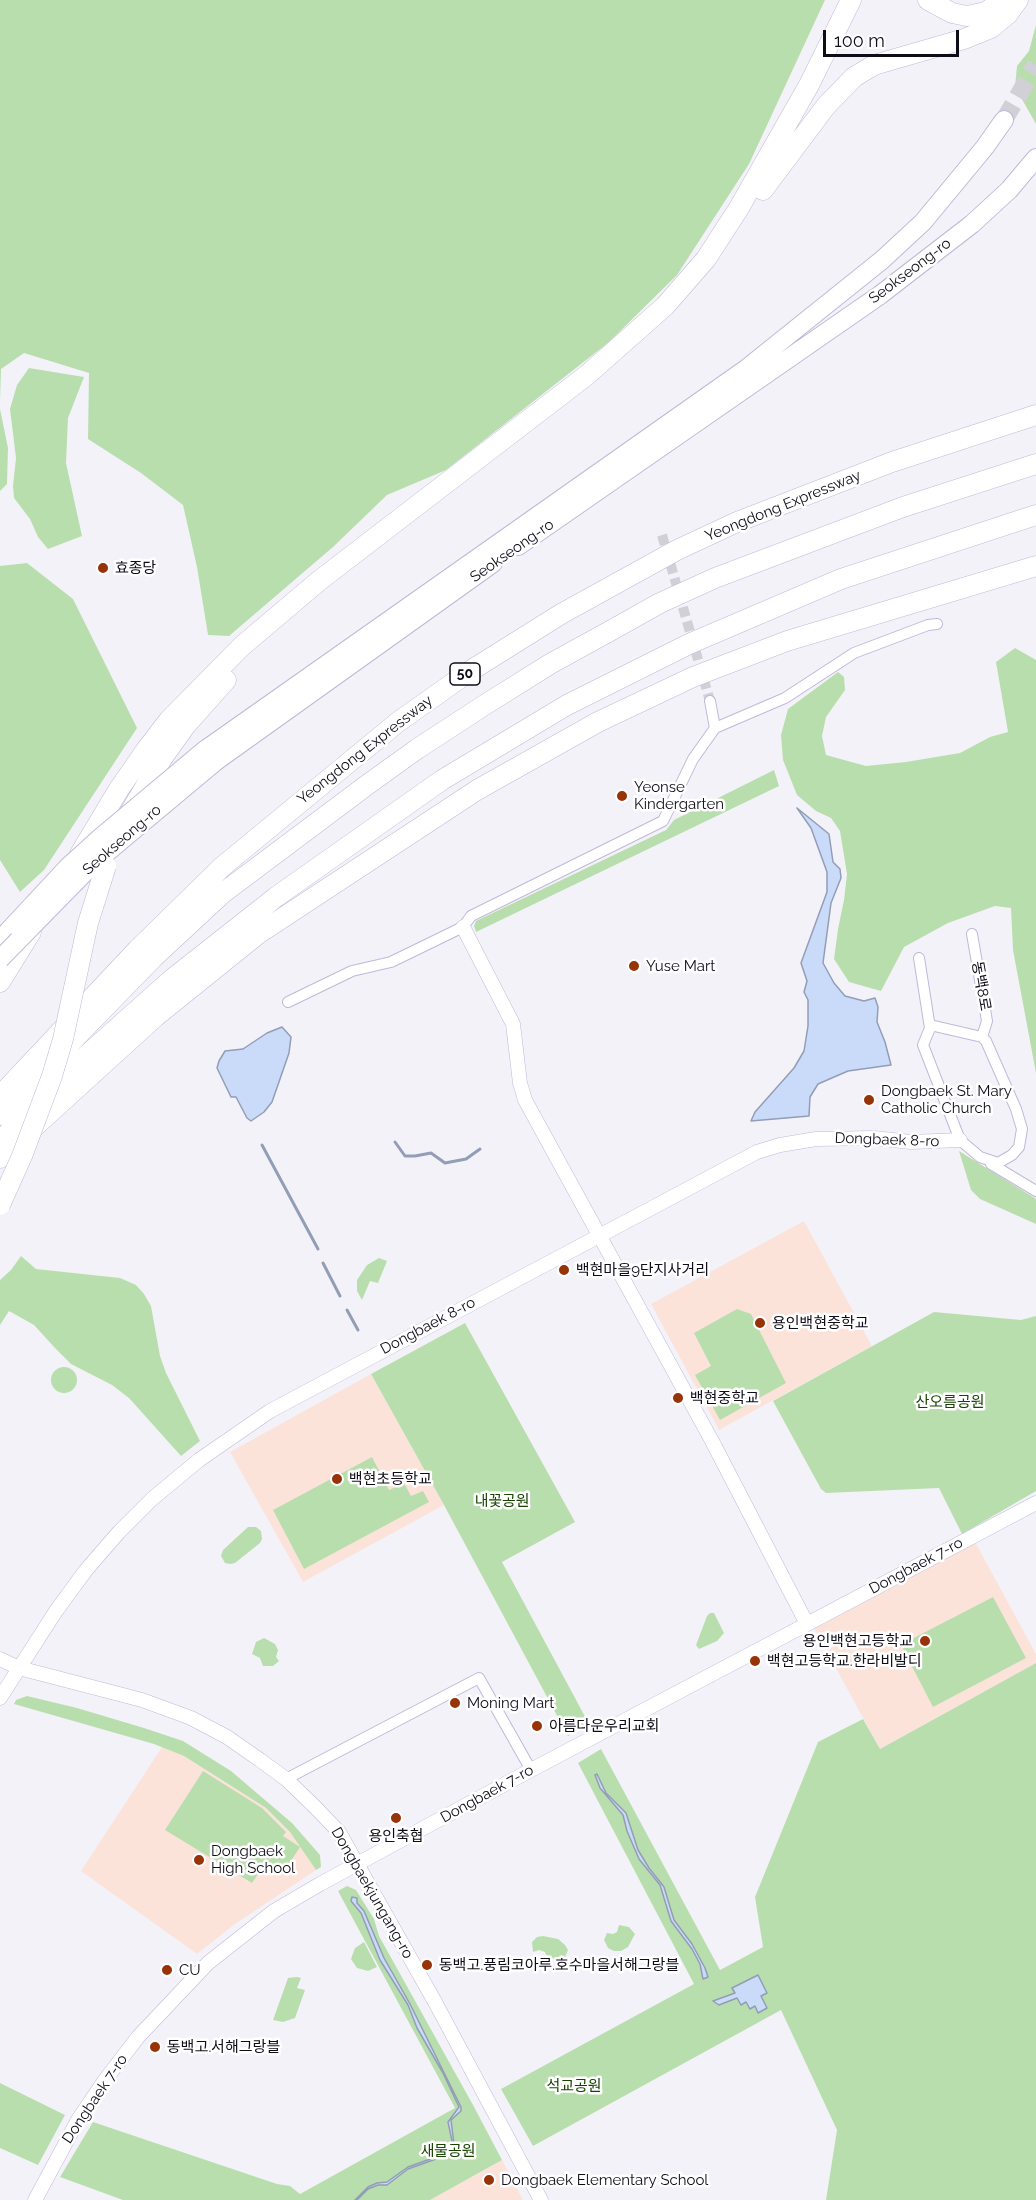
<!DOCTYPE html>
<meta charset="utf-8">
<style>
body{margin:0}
#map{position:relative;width:1036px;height:2200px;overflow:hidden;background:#f4f2f9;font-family:Raleway,sans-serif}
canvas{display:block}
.scale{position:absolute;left:823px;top:30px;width:136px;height:27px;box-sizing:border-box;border:3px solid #0f0c17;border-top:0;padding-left:8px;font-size:18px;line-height:21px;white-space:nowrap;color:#0f0c17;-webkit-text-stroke:4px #fff;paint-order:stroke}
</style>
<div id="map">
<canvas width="1036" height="2200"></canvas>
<div class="scale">100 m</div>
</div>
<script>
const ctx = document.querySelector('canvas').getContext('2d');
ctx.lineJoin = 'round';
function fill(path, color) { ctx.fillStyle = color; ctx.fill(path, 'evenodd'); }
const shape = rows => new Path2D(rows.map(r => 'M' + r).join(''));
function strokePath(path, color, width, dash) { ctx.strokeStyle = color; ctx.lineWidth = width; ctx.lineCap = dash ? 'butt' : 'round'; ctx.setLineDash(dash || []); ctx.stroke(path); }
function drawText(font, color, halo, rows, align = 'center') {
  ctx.font = font + ' Raleway,"Noto Sans KR",sans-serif'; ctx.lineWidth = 5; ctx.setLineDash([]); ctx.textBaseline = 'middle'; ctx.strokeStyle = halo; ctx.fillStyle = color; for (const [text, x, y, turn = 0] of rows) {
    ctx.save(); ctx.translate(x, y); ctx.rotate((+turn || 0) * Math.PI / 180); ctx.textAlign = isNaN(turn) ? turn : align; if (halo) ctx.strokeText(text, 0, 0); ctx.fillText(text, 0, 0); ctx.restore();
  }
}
fill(shape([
 [804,1221,872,1346,719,1430,651,1304],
 [371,1374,444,1505,303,1582,230,1452],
 [974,1540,1036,1654,1036,1663,880,1749,814,1628],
 [162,1747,184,1756,266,1808,290,1832,316,1870,235,1924,197,1954,81,1871],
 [502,2160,523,2200,430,2200]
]), '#fce3da');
fill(shape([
 [0,0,825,0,749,164,677,275,609,342,446,470,387,495,333,547,229,636,208,635,197,567,183,505,141,473,88,439,89,373,24,353,1,369,0,401],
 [1036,25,1036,124,1015,87,1017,66,1029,51],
 [29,368,84,377,68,418,66,463,82,536,48,549,38,537,30,519,14,498,13,486,16,458,10,409,17,385],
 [0,409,8,448,7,484,0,491],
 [27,563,73,599,137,728,44,870,20,892,0,860,0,566],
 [1015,648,1036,660,1036,1073,1013,950,1011,908,995,906,948,923,904,947,881,991,849,982,834,959,838,929,844,900,847,874,840,831,831,818,816,811,797,795,783,760,781,735,788,709,838,672,844,677,845,690,826,717,822,736,826,755,866,766,906,762,960,753,990,737,1008,732,996,662],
 [774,770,779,786,476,932,474,926,476,921,666,830,674,820],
 [959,1151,1036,1199,1036,1224,980,1199,971,1190],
 [21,1256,36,1269,120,1278,136,1285,144,1294,151,1306,160,1356,166,1373,200,1441,181,1456,129,1398,112,1385,71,1364,55,1348,34,1325,9,1311,0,1325,0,1280,11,1270],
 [379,1258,387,1261,378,1283,370,1281,362,1300,357,1291,357,1280,367,1265],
 [737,1309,751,1314,786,1383,720,1420,695,1375,711,1366,694,1333],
 [934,1312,1021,1320,1036,1316,1036,1491,962,1534,939,1488,826,1493,821,1489,773,1401],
 [465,1323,575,1522,502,1562,589,1724,568,1736,444,1505,371,1374],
 '51 1380a13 13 0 1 1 26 0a13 13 0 1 1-26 0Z',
 [372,1457,389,1490,404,1483,411,1496,423,1491,429,1502,304,1569,273,1510],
 [248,1527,256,1527,261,1531,262,1539,260,1543,235,1563,230,1564,225,1563,221,1556,223,1550],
 [993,1597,1026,1658,933,1707,903,1649,906,1642],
 [714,1613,724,1633,717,1641,699,1649,696,1645,707,1616,710,1613],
 [264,1638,275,1644,278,1650,276,1657,279,1661,273,1666,263,1666,260,1658,252,1654,256,1642],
 [1036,1663,1036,2200,826,2200,837,2130,781,2010,533,2146,501,2089,694,1984,578,1763,601,1749,720,1970,763,1947,755,1897,818,1742,863,1719,880,1749],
 [597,1774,606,1793,625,1813,636,1845,645,1862,664,1887,674,1920,692,1944,705,1968,707,1977,703,1979,700,1964,688,1942,678,1931,660,1885,639,1859,627,1831,623,1815,600,1788],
 [27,1696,77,1708,144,1728,183,1741,231,1771,292,1823,320,1855,321,1867,316,1870,290,1832,266,1808,184,1756,154,1744,14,1704,16,1700],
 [203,1771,262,1808,286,1832,283,1836,300,1847,284,1872,267,1861,252,1883,165,1830],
 [347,1886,356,1890,374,1919,379,1936,473,2105,502,2160,430,2200,123,2200,60,2177,93,2122,277,2184,290,2186,300,2194,455,2108,338,1891],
 [619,1925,629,1927,635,1934,628,1947,621,1951,614,1951,608,1948,604,1940,607,1933,613,1934,617,1932],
 [543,1936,558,1939,565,1945,568,1950,565,1957,555,1959,547,1957,545,1952,539,1950,533,1952,532,1942,537,1937],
 [364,1942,377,1967,368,1971,357,1968,351,1959,355,1948],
 [297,1977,301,1978,297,1988,305,1990,295,2018,283,2022,273,2020,288,1978],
 [0,2083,65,2115,38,2165,0,2148]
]), '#b9deae');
const water = shape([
 [797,808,829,834,833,862,840,869,841,878,831,903,823,963,834,983,845,996,864,1001,875,998,878,1007,877,1022,885,1042,891,1065,848,1071,818,1084,810,1097,809,1116,751,1121,755,1112,794,1068,804,1051,808,1026,808,1000,804,992,807,981,801,963,827,892,827,872,811,828,797,808],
 [282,1027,291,1037,289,1053,272,1102,264,1112,251,1121,247,1118,236,1097,231,1097,217,1068,219,1061,225,1051,243,1049,267,1033,282,1027],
 [597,1774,606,1793,626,1813,638,1850,649,1868,664,1887,674,1920,692,1944,705,1968,708,1977,703,1979,700,1964,692,1949,671,1921,660,1885,639,1859,627,1831,623,1815,600,1788,595,1775,597,1774],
 [352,1897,357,1898,357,1903,364,1911,384,1958,410,2004,461,2107,461,2111,451,2120,454,2144,452,2148,436,2159,408,2169,387,2185,378,2185,368,2189,357,2200,355,2200,368,2187,377,2183,387,2182,408,2167,436,2157,449,2149,452,2141,448,2122,459,2107,443,2073,417,2028,408,2005,380,1960,361,1913,351,1901,352,1897],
 [758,1975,767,1993,761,1996,767,2008,758,2013,755,2006,750,2009,746,2002,741,2005,737,1998,719,2005,713,2001,735,1993,732,1988,758,1975]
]);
fill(water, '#cadbfa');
strokePath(water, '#929db6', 1.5);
strokePath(shape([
 [395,1142,405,1156,415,1156,431,1153,445,1163,466,1159,480,1149],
 [262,1145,318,1249],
 [323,1263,340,1296],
 [347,1310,358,1330]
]), '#929db6', 3);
strokePath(shape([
 [662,535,710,701]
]), '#d2d0d7', 10, [10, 5]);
strokePath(shape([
 [1004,120,1036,65]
]), '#d2d0d7', 18, [18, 9]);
const minor = shape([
 [710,701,715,728],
 [972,934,987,1021,982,1037],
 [919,958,930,1028,923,1045,960,1140,980,1157,998,1163,1012,1155,1019,1147,1022,1129,1016,1109,986,1041,982,1037,930,1025],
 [288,1002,352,971,391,962,463,927,471,916,663,821,693,759,715,728,785,698,854,653,928,625,937,624],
 [991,1164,1036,1191],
 [286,1779,479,1678,531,1770]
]);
const tertiary = shape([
 [463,927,513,1024,520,1083,525,1100,712,1441,807,1624],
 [0,1659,19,1668,142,1700,191,1718,227,1737,260,1760,286,1779,315,1807,339,1832,435,2002,541,2200],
 [0,1698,56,1611,86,1570,119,1532,152,1499,199,1460,270,1411,757,1152,780,1145,816,1139,874,1138,911,1142,960,1140],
 [35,2200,78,2120,105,2080,138,2037,208,1963,274,1911,320,1884,531,1770,1036,1503]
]);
const trunk = shape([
 [518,546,880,295,972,224,1009,190,1036,158],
 [205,750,746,369,882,260,923,222,985,147,1004,120],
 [216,761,493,563],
 [0,940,14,925]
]);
const motorway = shape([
 [928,0,952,13,967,16,986,12,1003,0],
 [763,190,826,106,854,77,874,65,964,39,991,28,1008,14,1018,0],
 [129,814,163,757,186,725,226,680],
 [80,854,119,789,146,750,169,720,242,646,320,580,587,375,665,306,706,259,739,208,809,85,851,0],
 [0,982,31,932],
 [0,1096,137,950,223,866,398,722,470,671,561,614,677,550,737,522,892,462,1036,415],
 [0,1115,154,957,223,893,367,785,417,749,483,706,550,664,610,631,660,603,715,578,903,507,1036,464],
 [0,1142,41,1096,172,979,276,897,442,780,567,705,689,644,841,579,1036,515],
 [0,1158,155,1017,258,934,477,790,598,722,693,677,787,641,1036,566]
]);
strokePath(minor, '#c0b8da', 12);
strokePath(tertiary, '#c0b8da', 15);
strokePath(trunk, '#c0b8da', 20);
strokePath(motorway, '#c0b8da', 21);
strokePath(minor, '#fff', 10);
strokePath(tertiary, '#fff', 14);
strokePath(trunk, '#fff', 18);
strokePath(motorway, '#fff', 20);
const trunkBridge = shape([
 [14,925,68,867,100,838,205,750],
 [0,959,94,863,216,761]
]);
const motorwayBridge = shape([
 [0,1205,22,1156,52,1076,63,1039,88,923,106,866]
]);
strokePath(trunkBridge, '#c0b8da', 20, []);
strokePath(motorwayBridge, '#c0b8da', 21, []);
strokePath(trunkBridge, '#fff', 18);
strokePath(motorwayBridge, '#fff', 20);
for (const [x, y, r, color] of [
 [103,568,6,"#983207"],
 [622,796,6,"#983207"],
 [634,966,6,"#983207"],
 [869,1100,6,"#983207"],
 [564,1270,6,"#983207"],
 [760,1323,6,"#983207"],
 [678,1398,6,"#983207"],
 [337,1479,6,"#983207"],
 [925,1641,6,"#983207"],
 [755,1661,6,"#983207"],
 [455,1703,6,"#983207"],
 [537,1726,6,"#983207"],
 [396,1818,6,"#983207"],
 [199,1860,6,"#983207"],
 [427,1965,6,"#983207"],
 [167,1970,6,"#983207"],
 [155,2047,6,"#983207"],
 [489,2180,6,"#983207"]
]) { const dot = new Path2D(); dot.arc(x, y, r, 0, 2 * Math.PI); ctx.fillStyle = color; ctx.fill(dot); strokePath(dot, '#fff', 2); }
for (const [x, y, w] of [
 [465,674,30]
]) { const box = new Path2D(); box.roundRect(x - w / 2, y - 11, w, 22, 4.5); ctx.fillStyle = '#fff'; ctx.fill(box); strokePath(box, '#0f0c17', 1.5); }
drawText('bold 14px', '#0f0c17', null, [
 ["50",465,674]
]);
drawText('15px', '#0f0c17', '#fff', [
 ["Seokseong-ro",910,271,-37],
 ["Yeongdong Expressway",783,506,-22],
 ["Seokseong-ro",512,551,-35],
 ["Yeongdong Expressway",365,750,-38],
 ["Seokseong-ro",122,840,-41],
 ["동백8로",981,986,80],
 ["Dongbaek 8-ro",887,1140,2],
 ["Dongbaek 8-ro",428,1326,-28],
 ["Dongbaek 7-ro",916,1566,-28],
 ["Dongbaek 7-ro",487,1794,-29],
 ["Dongbaekjungang-ro",372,1893,60],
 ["Dongbaek 7-ro",95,2099,-56]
]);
drawText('15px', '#0f0c17', '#fff', [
 ["효종당",115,568],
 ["Yeonse",634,787],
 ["Kindergarten",634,804],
 ["Yuse Mart",646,966],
 ["Dongbaek St. Mary",881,1091],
 ["Catholic Church",881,1108],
 ["백현마을9단지사거리",576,1270],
 ["용인백현중학교",772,1323],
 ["백현중학교",690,1398],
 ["백현초등학교",349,1479],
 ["용인백현고등학교",913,1641,"right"],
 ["백현고등학교.한라비발디",767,1661],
 ["Moning Mart",467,1703],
 ["아름다운우리교회",549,1726],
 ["용인축협",396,1836,"center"],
 ["Dongbaek",211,1851],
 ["High School",211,1868],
 ["동백고.풍림코아루.호수마을서해그랑블",439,1965],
 ["CU",179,1970],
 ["동백고.서해그랑블",167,2047],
 ["Dongbaek Elementary School",501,2180]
], 'left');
drawText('15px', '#174501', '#fff', [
 ["산오름공원",950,1402],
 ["내꽃공원",502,1501],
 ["석교공원",574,2086],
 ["새물공원",448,2151]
]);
</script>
